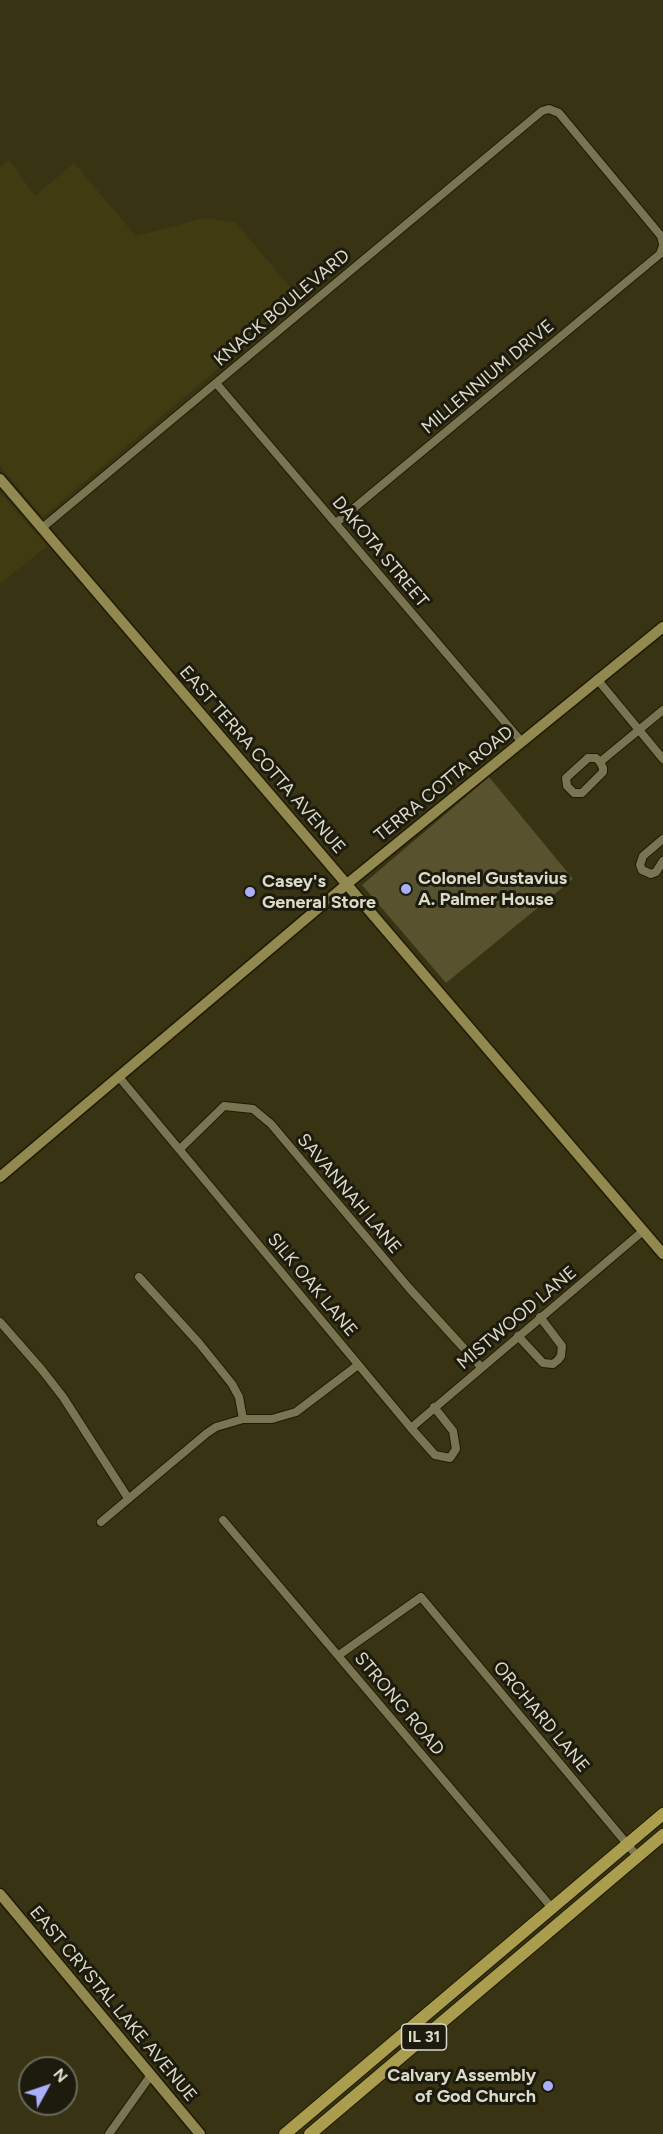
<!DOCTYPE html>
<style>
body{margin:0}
#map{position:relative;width:663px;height:2134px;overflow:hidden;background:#383313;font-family:Figtree,sans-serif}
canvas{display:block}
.north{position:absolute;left:18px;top:2056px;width:60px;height:60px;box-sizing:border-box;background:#1d1b0d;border:2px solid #696758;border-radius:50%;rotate:50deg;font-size:16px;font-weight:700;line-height:24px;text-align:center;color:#dcdac8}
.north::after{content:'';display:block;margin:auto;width:21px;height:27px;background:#abaffb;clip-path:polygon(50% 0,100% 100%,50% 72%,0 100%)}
</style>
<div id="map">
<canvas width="663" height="2134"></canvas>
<div class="north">N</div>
</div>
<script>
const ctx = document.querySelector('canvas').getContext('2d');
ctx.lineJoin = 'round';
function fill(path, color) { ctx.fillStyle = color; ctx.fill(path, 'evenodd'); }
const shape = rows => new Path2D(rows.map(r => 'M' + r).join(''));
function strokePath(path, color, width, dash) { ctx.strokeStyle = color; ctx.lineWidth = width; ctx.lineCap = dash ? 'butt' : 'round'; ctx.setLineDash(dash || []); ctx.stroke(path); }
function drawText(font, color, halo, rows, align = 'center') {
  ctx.font = font + ' Figtree,sans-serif'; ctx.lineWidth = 6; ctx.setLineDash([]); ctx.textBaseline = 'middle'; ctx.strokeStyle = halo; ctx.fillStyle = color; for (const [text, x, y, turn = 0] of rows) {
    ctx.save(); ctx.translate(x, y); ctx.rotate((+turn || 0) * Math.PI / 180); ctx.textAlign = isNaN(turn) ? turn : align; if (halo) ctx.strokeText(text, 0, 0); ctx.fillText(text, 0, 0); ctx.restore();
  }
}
fill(shape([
 [9,160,35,196,74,163,136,236,205,218,236,223,300,299,43,517,0,466,0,167],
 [0,493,47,546,0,584]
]), '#413b12');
fill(shape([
 [489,777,573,879,446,983,362,885]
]), '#58522e');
const street = shape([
 [216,383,521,741],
 [336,523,660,254,663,246],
 [42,528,542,111,549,109,559,113,661,236,663,244],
 [597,679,663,759],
 [588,758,596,758,600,762,603,768,603,772,582,793,574,793,567,786,566,778,588,758],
 [600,762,663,710],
 [663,839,643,856,640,865,642,870,651,874,656,872,663,861],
 [119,1077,411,1428,435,1455,450,1458,456,1449,453,1431,434,1407],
 [180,1149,224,1106,253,1109,271,1124,409,1288,481,1367],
 [139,1277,199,1343,232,1384,239,1397,243,1419],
 [0,1322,42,1370,63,1397,128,1498],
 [518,1336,543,1363,553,1364,558,1360,561,1356,562,1346,540,1317],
 [411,1428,643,1231],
 [223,1520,552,1908],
 [101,1522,207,1433,216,1427,243,1419,272,1419,296,1412,358,1365],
 [339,1655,421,1597,638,1857],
 [109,2134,151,2075]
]);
const secondary = shape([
 [0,479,663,1254],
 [0,1177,347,884,663,627],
 [0,1894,200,2134]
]);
const primary = shape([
 [285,2134,663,1814],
 [310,2134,663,1835]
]);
strokePath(street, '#201b00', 10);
strokePath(secondary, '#201b00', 13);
strokePath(primary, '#201b00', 14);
strokePath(street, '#797452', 8);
strokePath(secondary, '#918950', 10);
strokePath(primary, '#aa9d4e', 12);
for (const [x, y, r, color] of [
 [406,889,6,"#abaffb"],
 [250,892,6,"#abaffb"],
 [548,2086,6,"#abaffb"]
]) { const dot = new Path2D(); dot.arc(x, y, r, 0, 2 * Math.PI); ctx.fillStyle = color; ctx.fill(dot); strokePath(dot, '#1d1b0d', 2); }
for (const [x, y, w] of [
 [424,2037,45]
]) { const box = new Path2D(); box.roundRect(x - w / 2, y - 13, w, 26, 4.5); ctx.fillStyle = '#1d1b0d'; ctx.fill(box); strokePath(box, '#dcdac8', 1.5); }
drawText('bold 16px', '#dcdac8', null, [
 ["IL 31",424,2037]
]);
drawText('18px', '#dcdac8', '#1d1b0d', [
 ["KNACK BOULEVARD",282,308,-40],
 ["MILLENNIUM DRIVE",488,377,-40],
 ["DAKOTA STREET",380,552,50],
 ["EAST TERRA COTTA AVENUE",262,760,49],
 ["TERRA COTTA ROAD",444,784,-39],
 ["SAVANNAH LANE",349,1194,50],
 ["SILK OAK LANE",312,1285,50],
 ["MISTWOOD LANE",517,1318,-40],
 ["STRONG ROAD",399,1704,50],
 ["ORCHARD LANE",541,1717,50],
 ["EAST CRYSTAL LAKE AVENUE",113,2004,50]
]);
drawText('bold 18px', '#dcdac8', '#1d1b0d', [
 ["Colonel Gustavius",418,879],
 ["A. Palmer House",418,900],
 ["Casey's",262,882],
 ["General Store",262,903],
 ["Calvary Assembly",536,2076,"right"],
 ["of God Church",536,2097,"right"]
], 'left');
</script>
